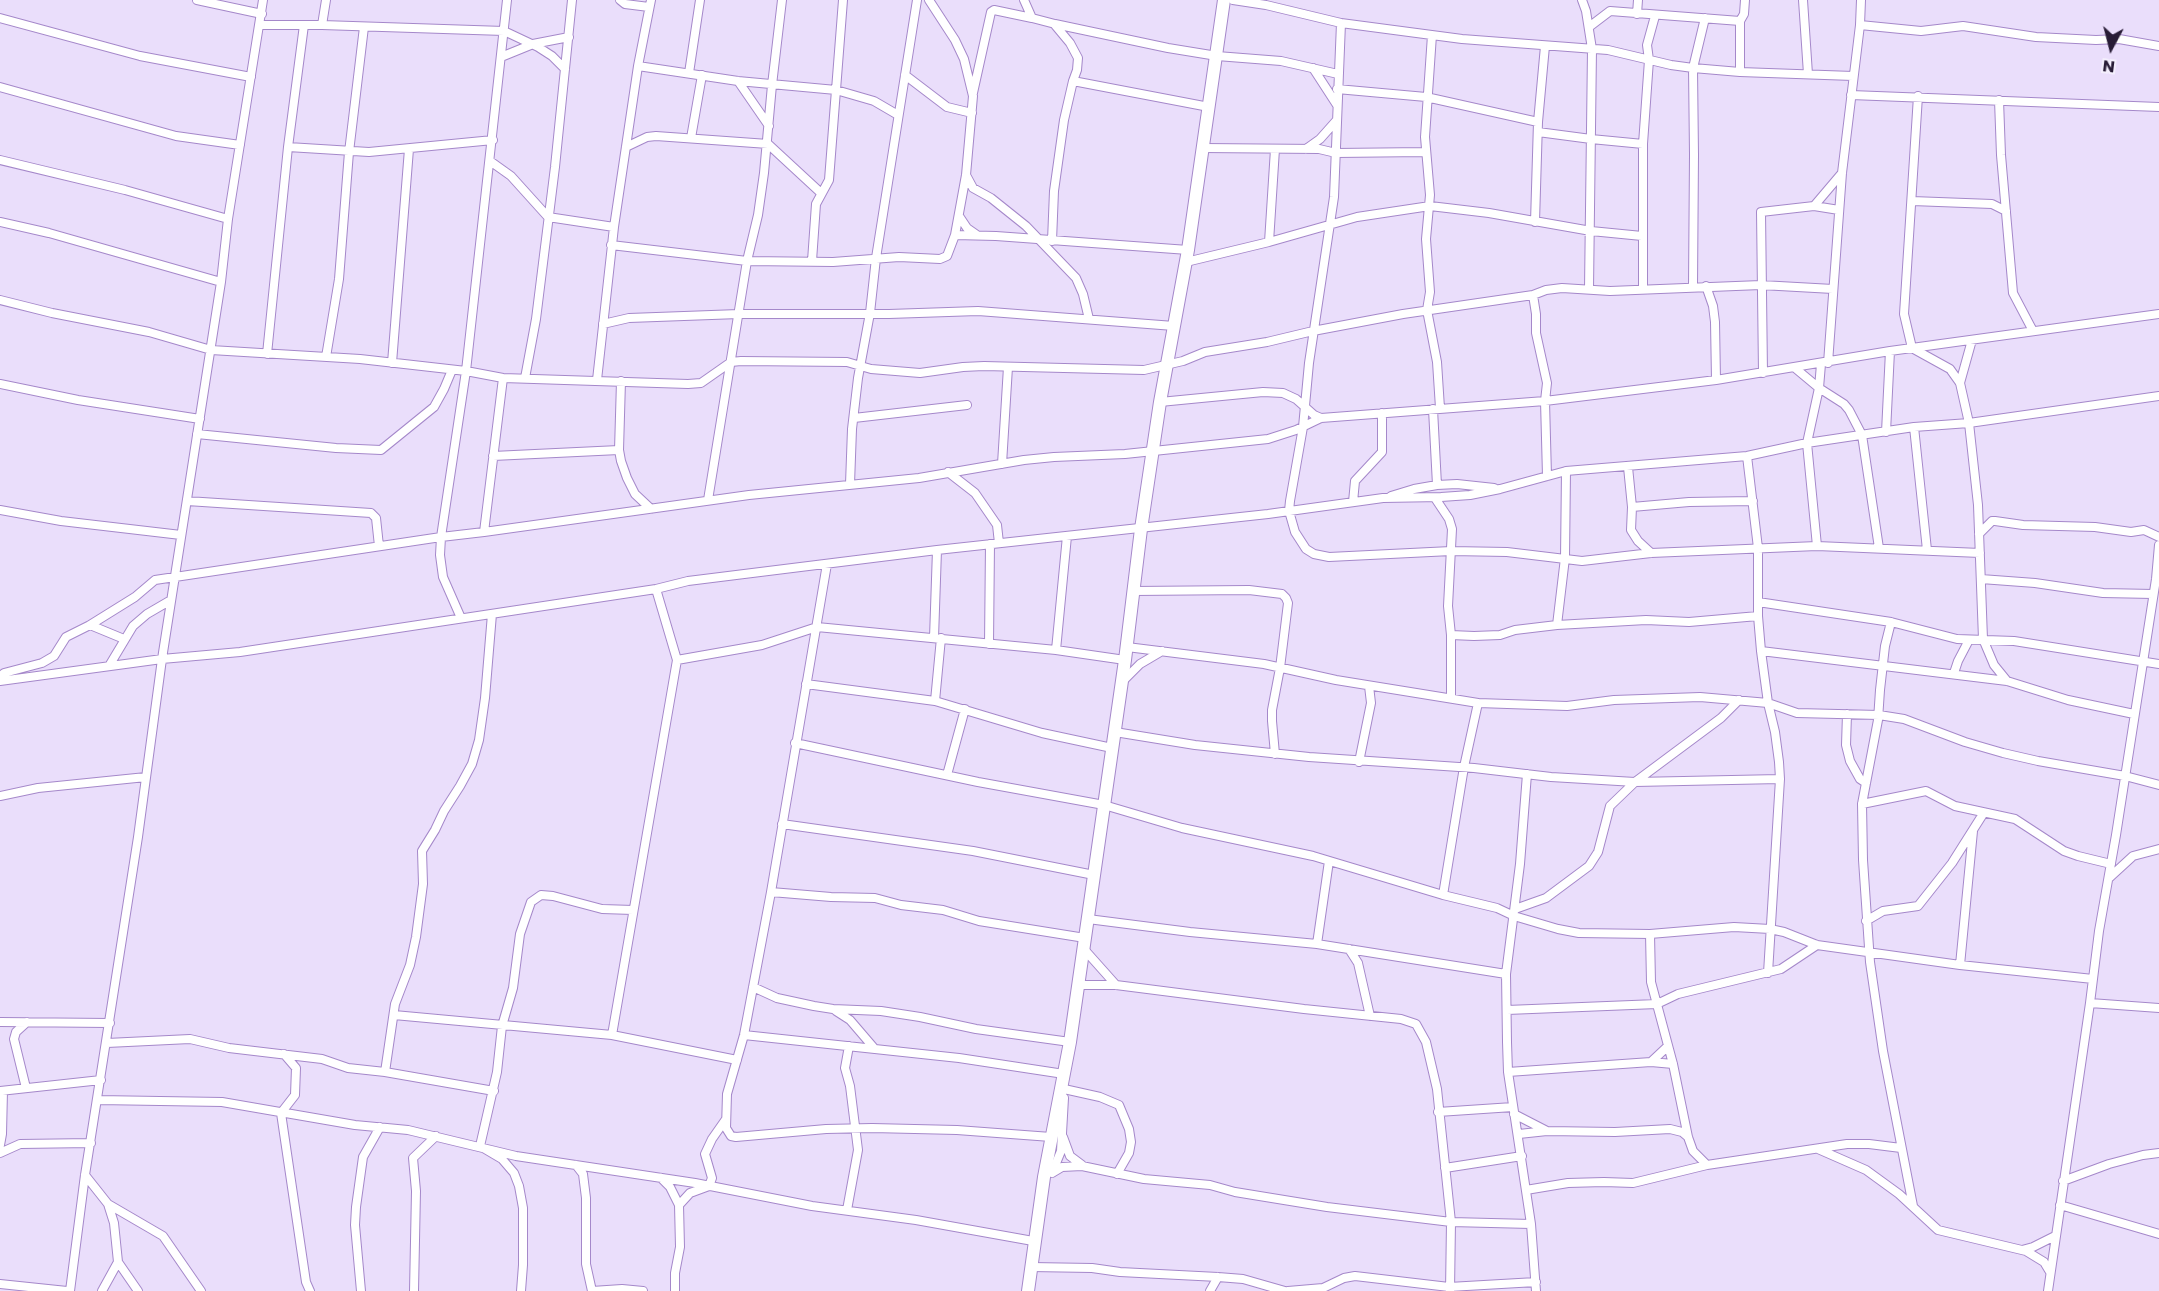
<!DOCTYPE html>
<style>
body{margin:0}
#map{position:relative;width:2159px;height:1291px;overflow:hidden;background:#eadefb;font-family:Poppins,sans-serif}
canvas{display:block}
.north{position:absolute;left:2081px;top:18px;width:60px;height:60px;-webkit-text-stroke:4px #f4effd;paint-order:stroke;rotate:187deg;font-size:16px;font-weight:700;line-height:24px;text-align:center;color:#281c36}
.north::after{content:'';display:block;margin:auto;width:21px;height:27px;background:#281c36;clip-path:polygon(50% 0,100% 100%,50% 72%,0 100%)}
</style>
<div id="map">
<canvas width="2159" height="1291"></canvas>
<div class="north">N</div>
</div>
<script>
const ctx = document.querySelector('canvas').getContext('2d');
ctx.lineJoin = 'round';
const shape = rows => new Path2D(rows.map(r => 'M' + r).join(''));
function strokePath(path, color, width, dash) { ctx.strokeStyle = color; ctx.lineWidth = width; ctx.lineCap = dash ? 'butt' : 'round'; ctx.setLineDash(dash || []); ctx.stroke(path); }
const street = shape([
 [197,0,262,14],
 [620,0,625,4,649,7],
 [1024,0,1032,18,1055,24,1168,48,1217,56,1281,61,1338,74],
 [1233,0,1266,5,1341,23,1462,39,1608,50,1671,65,1693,68,1740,72,1853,76],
 [1582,0,1586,11,1592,49,1589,289],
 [1803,0,1808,74],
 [1637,14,1638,0],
 [0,18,140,56,251,77],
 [1341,23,1334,197,1309,363,1303,427,1290,501,1289,511,1295,532,1306,549,1314,554,1329,557,1451,551,1507,552,1582,561,1651,553,1817,546,1980,553],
 [260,25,322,25,504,31,538,47,552,56,565,69],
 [322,25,326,0],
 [1055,25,1070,43,1078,58,1077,70,1073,81],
 [1860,25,1921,31,1963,26,2036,37,2096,40,2119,39,2159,46],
 [1589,27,1610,11,1740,21],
 [1432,35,1425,137,1430,195,1426,239,1430,292,1427,310,1437,362,1440,408],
 [501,57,533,44,569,37],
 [638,66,738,81,836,90,874,101,898,115],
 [1313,68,1337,105],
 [1740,72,1740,21,1744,14,1745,0],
 [689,73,700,0],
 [905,75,947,107,972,113],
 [738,81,769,126],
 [0,87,176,136,240,145],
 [1337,89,1426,97,1538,122],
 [973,93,991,12,994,10,1032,18],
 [1851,95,2159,107],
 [1918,96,1904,314,1912,348,1950,369,1960,383,1969,423,1978,505,1983,639,1994,665,2007,681],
 [1999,100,2001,155,2013,293,2033,331],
 [1538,132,1591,139,1643,144],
 [691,138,702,75],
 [288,147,369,152,493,140],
 [626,147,647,137,656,136,768,144,821,193],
 [1203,148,1319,149,1336,153,1425,152],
 [1306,149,1320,139,1336,121],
 [0,160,125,190,228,219],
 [490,161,511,176,548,217,614,227],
 [966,175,973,188,991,198,1026,226,1076,278,1083,294,1089,319],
 [1912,201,1992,204,2006,211],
 [1814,206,1842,173],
 [959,216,967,228,977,235],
 [0,222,49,233,221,282],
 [1535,222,1538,122,1545,46],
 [955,235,996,236,1188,250],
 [1052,241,1054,191,1064,120,1073,81,1209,107],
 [1269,242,1275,149],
 [611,245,747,261,833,262,899,257,940,259,947,256,955,235,966,175,973,96,964,59,955,40,929,0],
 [812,261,816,204,829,180,843,0],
 [1186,262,1269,242,1357,217,1430,206,1489,213,1591,231,1642,236],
 [1693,286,1694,155,1693,68,1705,18],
 [1706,286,1713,306,1715,322,1716,380],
 [1643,288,1643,144,1649,60,1647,45,1655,16],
 [1533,295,1536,314,1536,333,1547,383,1545,401,1547,476],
 [0,300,52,313,149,332,211,350,360,359,466,371,503,378,688,384,701,383,731,362,741,361,847,362,871,369,920,373,963,367,984,366,1144,370,1183,361,1205,352,1267,342,1313,331,1403,314,1533,295,1546,290,1562,288,1610,291,1761,285,1833,289],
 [603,324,629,318,739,314,889,314,978,311,1174,326],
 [267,354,288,147,304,25],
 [326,357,339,279,349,152,364,27],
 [392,363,409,149],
 [1828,363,1842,173,1860,25,1861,0],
 [1795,368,1819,388,1844,404,1849,410,1862,435,1879,548],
 [1763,373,1761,212,1814,206,1839,210],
 [525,378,536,319,555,167,572,0],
 [597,380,614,227,638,66,651,0],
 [621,381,619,450,621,461,627,478,635,494,651,509],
 [1960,383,1972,340],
 [0,384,78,400,200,419],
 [1160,402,1263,392,1283,393,1296,399,1314,415,1321,418],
 [1433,409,1437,485],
 [854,418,967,405],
 [1914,427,1927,550],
 [1886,432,1890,351],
 [197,434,336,448,381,450,434,407,444,389,452,370],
 [493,456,619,450],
 [1747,456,1758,548,1758,616,1761,651,1768,703,1775,732,1779,762,1780,779,1768,973],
 [1002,464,1008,367],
 [1628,467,1632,507,1631,530,1638,541,1651,553],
 [948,472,975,493,997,525,999,543],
 [850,484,852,429,858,378,870,313,876,258,917,0],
 [1391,496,1414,489,1437,485,1457,484,1494,488],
 [1435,498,1449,519,1452,529,1448,606,1451,635,1451,697],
 [708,500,747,261,758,215,764,173,772,85,782,0],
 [187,501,371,513,376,518,379,546],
 [1353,502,1355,481,1382,452,1382,413],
 [1632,507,1689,502,1753,501],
 [0,510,61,521,181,535],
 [484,532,503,378],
 [1979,534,1992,521,1995,521,2023,525,2095,527,2131,532,2144,530,2159,537],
 [1817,546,1807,443,1819,388,1821,364],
 [827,564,771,892,744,1035,727,1094,726,1128,731,1136,736,1137,826,1129,872,1128,957,1130,1051,1137],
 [1981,579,2035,583,2103,593,2153,594],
 [656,589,677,660,762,645,817,627,1056,650,1125,660],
 [1133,591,1249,590,1282,594,1286,598,1288,603,1280,668,1272,710,1272,721,1275,754],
 [1758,602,1891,622,1957,639,2014,641,2159,664],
 [461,618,443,577,440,555,441,537,466,371,507,0],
 [1891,622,1885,646,1880,690,1878,720,1862,804,1863,860,1870,962,1883,1051,1913,1206],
 [90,625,124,639],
 [1557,625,1565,558,1566,471],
 [1451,635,1474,636,1500,635,1515,630,1557,625,1646,620,1689,622,1758,616],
 [934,638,937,550],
 [941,638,935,701,1042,733,1112,748],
 [989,644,990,544],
 [1127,647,1264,664,1336,680,1478,703,1567,706,1614,700,1700,697,1768,703,1797,713,1879,715,1904,719,1965,742,2003,753,2038,761,2125,776,2159,785],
 [1056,650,1067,536],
 [1761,651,2007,681,2068,700,2134,714],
 [109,666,133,626,147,614,171,600],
 [1954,673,1958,661,1969,640],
 [0,677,4,673,42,663,54,656,66,637,90,625,135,597,155,580,441,537,484,532,749,495,919,478,1024,460,1054,457,1125,454,1268,439,1296,430,1321,418,1545,401,1716,380,1890,351,2159,314],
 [0,681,162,659,240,652,656,589,688,581,937,550,1268,514,1383,498,1441,497,1470,495,1500,489,1566,471,1747,456,1807,443,1914,427,1969,423,2159,396],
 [1123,681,1140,664,1162,651],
 [806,684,935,701],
 [1847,714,1846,745,1850,761,1860,779,1866,783],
 [1115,732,1195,745,1309,757,1474,768,1551,777,1635,782,1780,779],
 [795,743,978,782,1104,805,1182,828,1313,856,1443,895,1497,908,1514,916,1558,929,1579,933,1650,934,1734,927,1770,929,1784,932,1817,945,1960,965,2093,979],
 [1359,762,1371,703,1369,686],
 [1527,774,1520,864,1506,974,1507,1042,1508,1072,1531,1224,1536,1291],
 [947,775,965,709],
 [0,796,38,788,146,777],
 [1862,804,1926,791,1955,806,2015,819,2064,851,2078,856,2111,864],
 [782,824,973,851,1094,875],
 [2109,878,2133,856,2159,849],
 [771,892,831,897,875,898,901,905,943,910,979,921,1085,938],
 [1443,895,1464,767,1478,703],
 [1515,909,1546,898,1589,866,1598,852,1610,806,1635,782,1721,718,1739,700],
 [1088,919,1190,932,1317,944,1506,974],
 [1866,921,1883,911,1918,906,1952,863,1983,814],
 [1650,934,1651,982,1673,1064,1688,1137,1693,1151,1707,1165],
 [1317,944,1329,861],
 [1083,948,1116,985],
 [1349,949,1358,963,1370,1016],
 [1960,965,1973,831],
 [1078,985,1116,985,1304,1009,1401,1019,1416,1024,1426,1042,1437,1089,1451,1222,1450,1291],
 [753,987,777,998,814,1006,833,1009,881,1011,920,1017,976,1029,1070,1042],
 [2090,1003,2159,1008],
 [1507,1010,1657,1004,1678,994,1781,969,1817,945],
 [836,1011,850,1020,874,1048],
 [394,1015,612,1035,737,1060],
 [0,1022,110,1023],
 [612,1035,677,660],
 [744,1035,959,1058,1064,1074],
 [107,1043,190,1039,229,1048,322,1059,348,1068,385,1072,494,1091],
 [284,1054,296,1068,295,1095,281,1113,306,1282,310,1291],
 [1651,1062,1667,1047],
 [385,1072,395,1004,410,965,416,937,423,884,422,851,435,830,444,811,460,786,472,764,479,740,485,698,492,614],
 [1508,1072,1651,1062,1673,1064],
 [26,1088,14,1039,16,1032,27,1022],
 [1064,1089,1100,1097,1119,1105,1129,1129,1131,1142,1129,1153,1117,1174],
 [0,1091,101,1080],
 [98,1100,222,1102,355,1125,408,1130,516,1156,695,1183,812,1206,916,1220,1033,1241],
 [1438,1112,1513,1107],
 [1514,1114,1547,1131],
 [1519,1134,1547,1131,1615,1132,1670,1129,1682,1132,1688,1137],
 [1063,1137,1070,1156,1082,1165],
 [0,1145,2,1134,3,1091],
 [1818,1149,1866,1170,1899,1194,1938,1230,2026,1251,2044,1262,2050,1272],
 [0,1153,20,1144,91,1143],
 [576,1165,583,1174,586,1198,586,1264,592,1291],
 [1445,1168,1522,1156],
 [1052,1173,1062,1167,1082,1166,1144,1179,1210,1185,1235,1192,1327,1207,1451,1222,1531,1224],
 [1052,1173,1061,1151,1064,1098],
 [85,1175,108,1204,114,1223,118,1262,138,1291],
 [661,1178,670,1187,679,1205,680,1247,675,1273,675,1291],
 [2063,1181,2109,1164,2143,1155,2159,1153],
 [1526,1190,1568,1183,1604,1182,1633,1183,1707,1165,1847,1144,1869,1144,1901,1148],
 [108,1204,163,1236,201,1291],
 [679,1205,690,1193,709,1186,712,1178,705,1154,712,1139,726,1119],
 [2060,1205,2159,1234],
 [847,1210,858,1150,850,1086,845,1068,849,1046],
 [2022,1250,2033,1247,2055,1236],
 [1031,1267,1092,1268,1120,1272,1218,1277,1243,1279,1285,1291],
 [0,1284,67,1291],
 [70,1291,85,1175,138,837,162,659,221,282,228,219,263,0],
 [102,1291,118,1262],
 [361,1291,355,1225,356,1207,363,1157,380,1127],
 [414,1291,416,1191,413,1158,436,1136],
 [521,1291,523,1265,523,1208,519,1186,514,1173,502,1159,480,1146,497,1072,502,1026,513,988,520,934,531,902,541,895,553,896,602,909,633,910],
 [592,1291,622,1289,643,1291],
 [1210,1291,1218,1277],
 [1288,1291,1323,1288,1344,1278,1355,1276,1449,1287,1536,1282],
 [2048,1291,2090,1003,2099,931,2116,835,2156,579,2159,545]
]);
const secondary = shape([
 [1028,1291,1044,1177,1070,1042,1125,660,1141,529,1160,402,1188,250,1224,0]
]);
strokePath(street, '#a588ca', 10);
strokePath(secondary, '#a588ca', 14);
strokePath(street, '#fff', 8);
strokePath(secondary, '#fff', 12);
</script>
